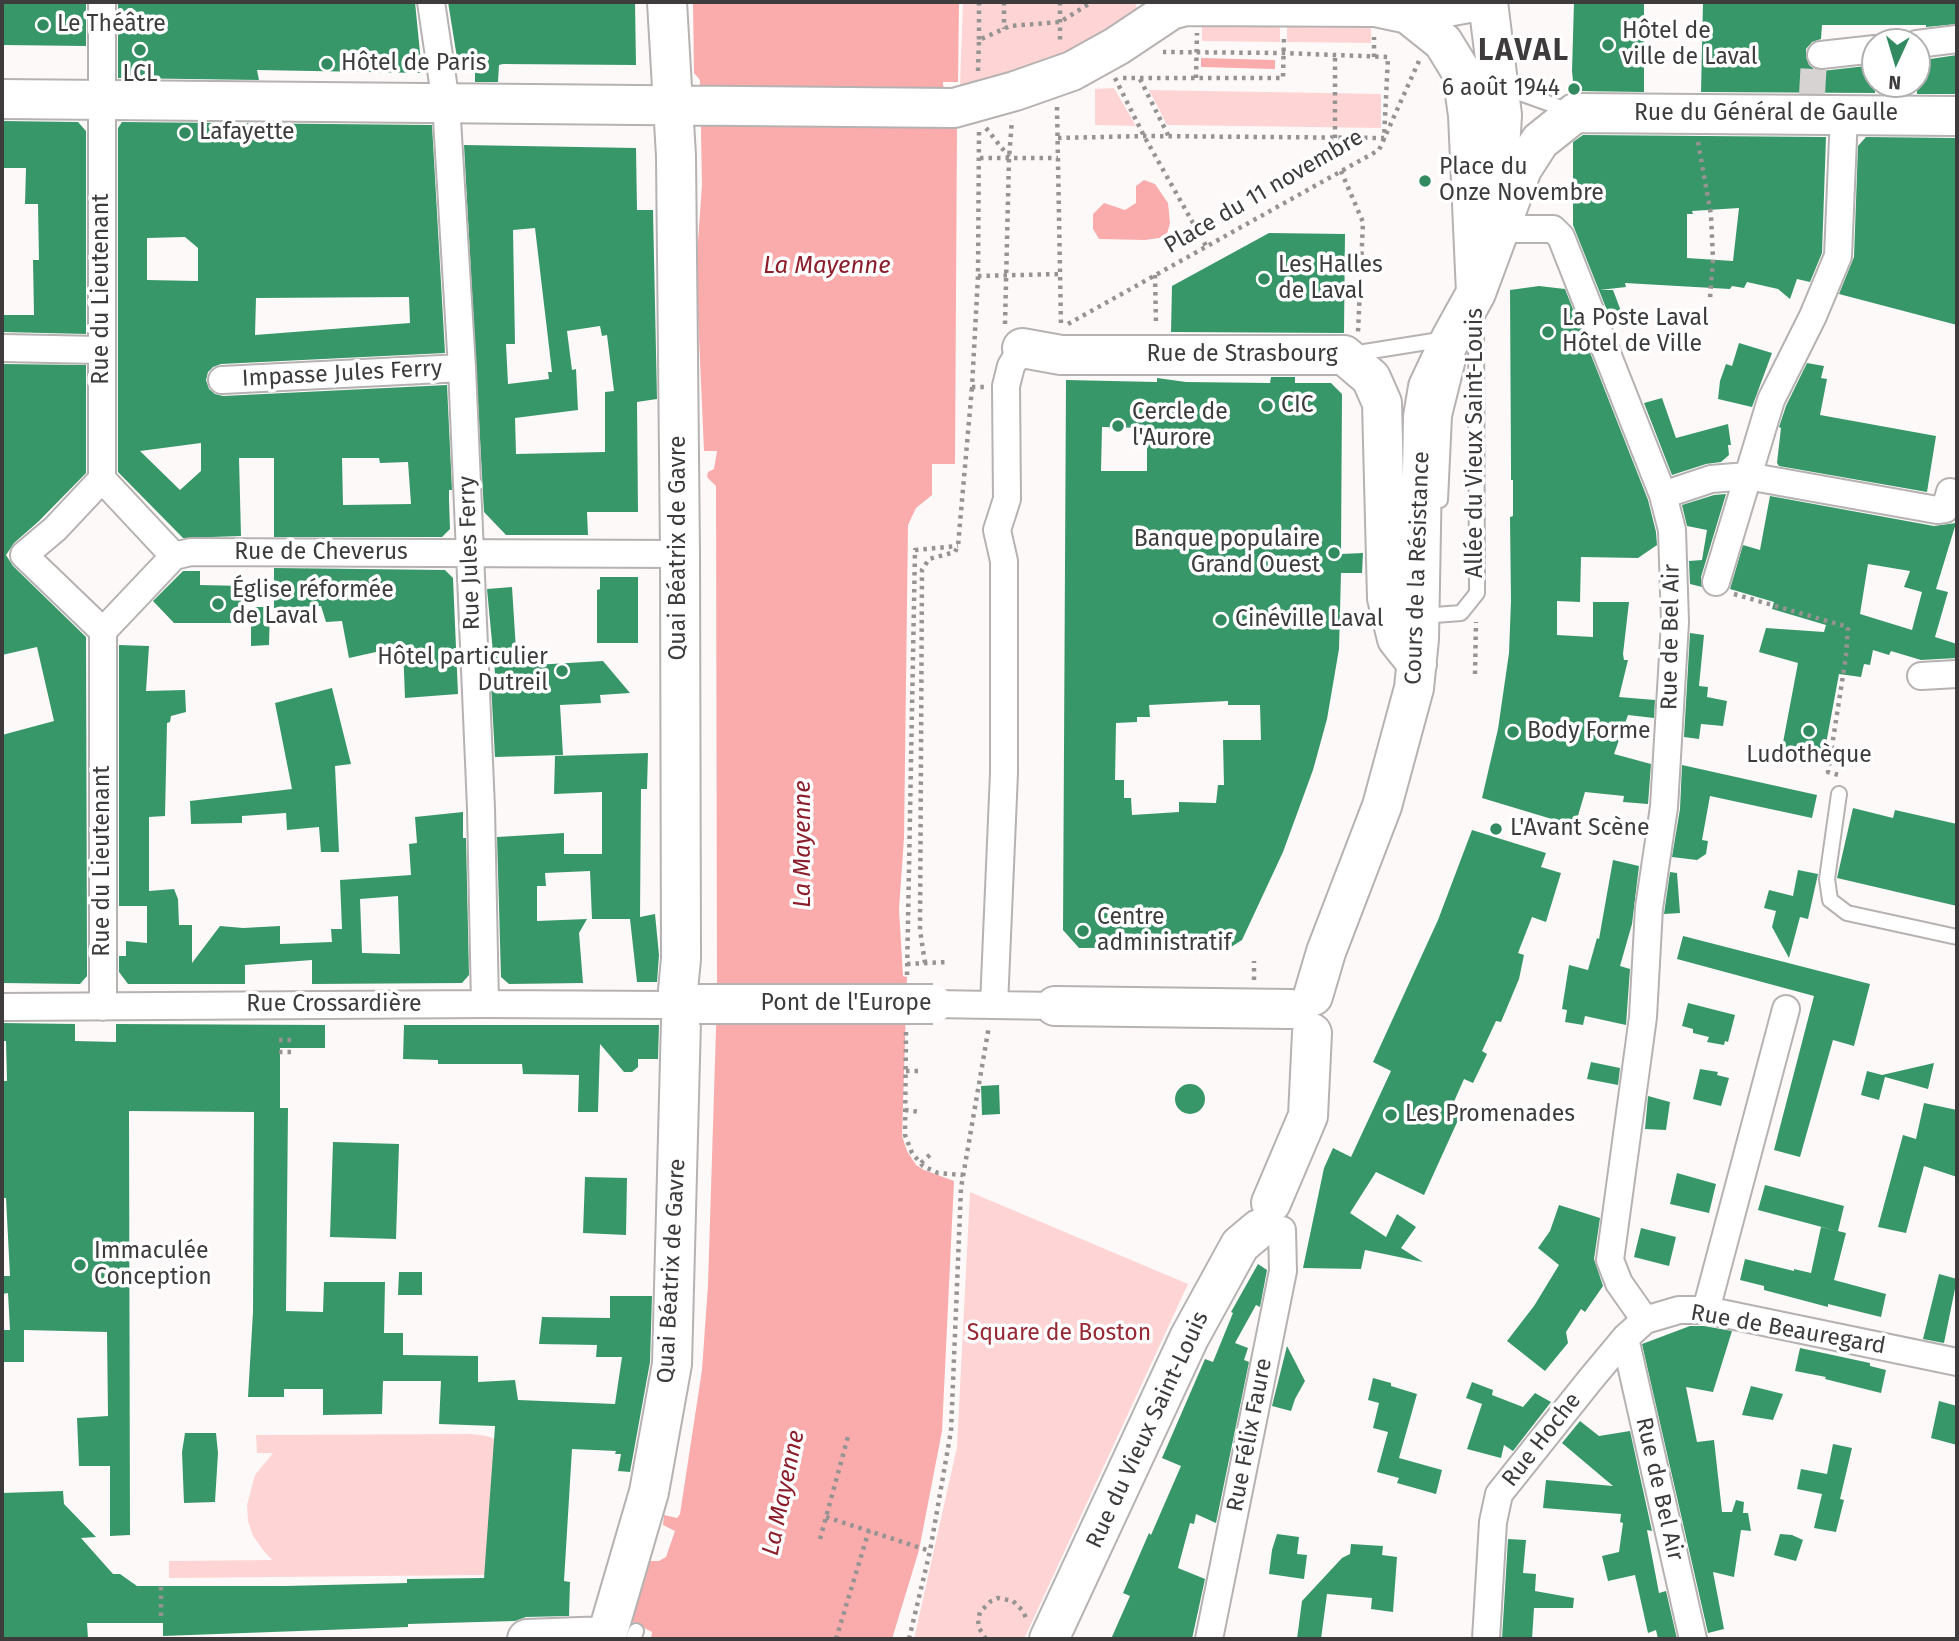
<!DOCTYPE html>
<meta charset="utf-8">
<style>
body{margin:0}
#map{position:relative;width:1959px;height:1641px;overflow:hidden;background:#fdf9f9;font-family:"Fira Sans",sans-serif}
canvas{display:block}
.frame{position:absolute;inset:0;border:4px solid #3d3b3b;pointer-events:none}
.north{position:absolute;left:1861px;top:28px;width:70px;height:70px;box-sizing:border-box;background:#fff;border:2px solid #b1b1b1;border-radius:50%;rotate:184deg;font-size:19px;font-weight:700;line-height:28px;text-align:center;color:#3d3b3b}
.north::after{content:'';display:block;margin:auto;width:24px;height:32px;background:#328b60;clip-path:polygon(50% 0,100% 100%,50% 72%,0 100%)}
</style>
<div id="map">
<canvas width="1959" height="1641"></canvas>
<div class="frame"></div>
<div class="north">N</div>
</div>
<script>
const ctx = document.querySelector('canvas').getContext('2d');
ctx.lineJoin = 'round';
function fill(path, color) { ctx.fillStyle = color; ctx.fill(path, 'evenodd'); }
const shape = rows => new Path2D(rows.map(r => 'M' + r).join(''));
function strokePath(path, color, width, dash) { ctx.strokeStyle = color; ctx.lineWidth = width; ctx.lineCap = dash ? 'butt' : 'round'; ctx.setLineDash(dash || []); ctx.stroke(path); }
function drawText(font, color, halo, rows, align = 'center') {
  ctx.font = font + ' "Fira Sans",sans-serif'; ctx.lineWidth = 7; ctx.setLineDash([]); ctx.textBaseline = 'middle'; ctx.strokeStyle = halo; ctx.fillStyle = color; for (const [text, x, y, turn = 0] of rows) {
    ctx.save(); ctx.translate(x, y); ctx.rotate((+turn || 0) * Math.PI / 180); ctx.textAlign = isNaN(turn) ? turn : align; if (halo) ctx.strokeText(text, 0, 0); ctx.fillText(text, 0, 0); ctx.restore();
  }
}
fill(shape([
 [963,2,1135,2,1137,9,1137,13,1066,53,983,83,960,86],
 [1202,27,1280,27,1280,42,1202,41],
 [1287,27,1371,28,1371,43,1287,42],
 [1114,88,1136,126,1095,125,1095,89],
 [1149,90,1381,94,1381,128,1167,125],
 [970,1192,1188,1284,1024,1639,914,1639,957,1447],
 [471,1434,487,1436,502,1442,485,1575,169,1578,169,1561,272,1560,263,1550,253,1536,248,1521,247,1505,255,1475,273,1453,257,1453,256,1435]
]), '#fed5d4');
fill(shape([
 [693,2,959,2,958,82,943,82,943,85,957,125,955,464,932,464,932,495,916,508,908,525,904,838,899,909,903,976,907,977,902,1136,907,1151,916,1165,924,1170,954,1181,942,1431,919,1550,892,1639,651,1639,652,1632,631,1621,650,1561,659,1561,666,1557,675,1531,663,1525,664,1515,677,1518,680,1514,702,1370,708,1285,717,997,716,486,707,477,708,472,714,469,717,451,704,451,696,270,702,185,700,80,694,73],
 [1201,58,1275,60,1275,69,1201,67],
 [1144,180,1155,184,1168,203,1170,223,1166,237,1145,240,1099,239,1093,229,1093,214,1104,203,1125,210,1136,203,1136,186]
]), '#f9acab');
fill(shape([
 [2,2,86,2,86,46,3,45],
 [118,2,415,2,422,73,257,70,259,80,118,78],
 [448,2,635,2,636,65,503,64,499,65,498,82,475,82,475,64,458,64],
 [1574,2,1644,2,1644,92,1574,91,1572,71],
 [1703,2,1957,2,1957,24,1926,27,1926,25,1822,25,1821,39,1812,42,1806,49,1806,57,1809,65,1814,69,1822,71,1875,65,1875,93,1701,92],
 [1957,55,1957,94,1917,94,1917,61],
 [2,121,78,122,86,131,86,334,2,332,2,315,34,315,33,260,39,260,38,204,25,204,26,168,2,168],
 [122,122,432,125,445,353,221,364,213,367,208,372,206,380,209,389,215,394,223,396,447,385,452,490,449,490,449,500,450,529,442,537,274,537,274,458,239,458,241,536,183,538,118,472,118,128],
 [185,237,198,248,198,281,147,280,147,238],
 [409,297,410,323,255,335,256,298],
 [201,443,201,471,180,490,140,451],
 [342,458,379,458,380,463,408,462,411,504,343,505],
 [1583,135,1826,137,1822,253,1810,282,1797,279,1790,299,1778,289,1747,282,1744,288,1732,286,1730,289,1625,283,1626,287,1600,290,1613,290,1624,319,1612,323,1573,225,1573,142],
 [1739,208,1733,261,1687,258,1687,214,1693,214,1692,211],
 [1866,137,1957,138,1957,325,1839,294,1854,257,1858,146],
 [464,145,636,148,637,210,653,210,657,399,637,402,638,512,587,512,588,535,506,535,484,512],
 [535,228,552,372,548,372,549,379,508,384,506,344,515,344,513,230],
 [600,326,602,336,607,335,614,391,605,392,605,452,516,454,515,418,578,410,576,369,572,370,567,331],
 [1269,233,1345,234,1344,333,1171,332,1172,286],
 [1539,286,1565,289,1648,500,1656,532,1657,545,1638,558,1581,557,1580,602,1557,601,1557,635,1593,637,1593,602,1629,602,1623,654,1624,660,1628,660,1619,697,1655,700,1654,718,1628,715,1614,754,1651,764,1648,804,1623,802,1624,796,1585,792,1575,826,1482,798,1498,729,1509,653,1511,601,1510,517,1513,516,1513,480,1511,480,1511,466,1510,290],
 [1739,343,1772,353,1752,407,1718,399,1720,381,1726,364,1732,366],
 [1807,363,1824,366,1821,378,1827,379,1820,415,1936,436,1927,492,1779,466,1777,463,1781,428,1779,427,1786,406],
 [2,364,86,365,86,473,39,521,14,543,6,555,13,566,86,637,87,964,87,976,80,984,2,983,2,735,54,721,37,647,2,655],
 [1271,377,1295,377,1295,383,1331,383,1342,394,1341,554,1363,553,1362,573,1341,573,1339,649,1327,719,1313,770,1283,852,1242,940,1231,947,1079,948,1063,930,1066,380,1157,382,1157,378,1186,382,1270,383],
 [1102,427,1147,428,1147,471,1101,471],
 [1228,701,1228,705,1260,705,1261,740,1223,740,1224,785,1218,785,1216,803,1179,802,1179,812,1132,815,1131,798,1124,798,1124,780,1115,780,1116,723,1137,722,1137,717,1150,717,1149,705],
 [1662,398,1676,438,1728,424,1731,445,1728,445,1729,455,1721,462,1706,464,1672,475,1644,403],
 [1726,494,1701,577,1702,587,1690,584,1689,561,1702,560,1707,530,1687,526,1682,505,1714,495],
 [1770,496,1934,526,1956,523,1936,589,1948,592,1935,637,1957,644,1957,658,1921,660,1891,651,1889,655,1873,650,1870,665,1864,664,1861,677,1839,674,1823,760,1781,753,1798,663,1759,652,1766,628,1824,632,1826,625,1772,609,1774,602,1730,589,1743,545,1760,550],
 [1868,564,1910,571,1904,587,1922,592,1912,630,1860,614],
 [274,568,445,570,453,578,458,694,405,698,403,646,349,658,342,621,326,622,321,606,274,608],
 [183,571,200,571,200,585,243,586,244,623,174,623,153,601],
 [600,577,638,577,638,643,597,643,597,590,600,589],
 [512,587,517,666,603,661,630,693,600,695,601,703,560,705,563,755,495,757,491,684,496,684,487,589],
 [251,607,270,607,269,645,251,646],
 [1690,633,1704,635,1699,686,1708,687,1707,697,1727,701,1723,726,1701,724,1699,739,1684,737],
 [119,645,149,646,146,691,185,690,186,712,171,716,170,722,167,723,165,816,149,817,149,891,174,889,178,899,179,925,192,925,192,963,220,926,243,928,280,926,280,944,332,942,331,929,342,929,340,880,411,875,409,844,417,843,415,817,463,812,463,838,466,838,469,975,462,983,312,984,312,960,245,965,245,984,128,984,119,972,119,956,126,956,126,941,147,943,147,906,119,906],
 [398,896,400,954,362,953,360,899],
 [332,688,351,764,335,766,339,852,321,852,319,827,287,830,286,813,242,816,242,823,191,824,190,801,292,789,275,703],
 [648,753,647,789,641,789,640,917,655,914,659,955,657,982,637,982,630,919,634,919,592,919,590,871,545,873,546,886,537,886,537,921,587,919,579,933,583,983,509,984,501,977,497,837,564,833,564,854,602,854,602,792,554,794,555,756],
 [1682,765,1817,795,1812,818,1710,796,1702,840,1708,841,1706,854,1697,860,1672,857,1680,809],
 [1853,808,1893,818,1895,810,1957,824,1957,906,1837,878],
 [1472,830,1546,853,1541,867,1561,873,1546,922,1532,917,1518,953,1524,955,1519,979,1501,1022,1496,1021,1482,1051,1487,1054,1473,1083,1464,1079,1449,1113,1459,1118,1424,1195,1376,1172,1350,1213,1386,1237,1397,1214,1416,1227,1401,1248,1423,1262,1365,1250,1361,1269,1303,1268,1324,1168,1333,1148,1351,1157,1391,1071,1373,1062,1438,920],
 [1613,860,1639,866,1632,924,1620,966,1630,969,1626,1025,1585,1016,1583,1025,1565,1022,1567,1010,1562,1009,1569,965,1588,970,1597,938,1599,939],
 [1798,870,1818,874,1808,919,1800,917,1789,958,1772,927,1776,911,1764,908,1769,890,1793,896],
 [1670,872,1677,873,1680,913,1664,914],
 [1683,936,1870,984,1854,1046,1833,1040,1800,1157,1774,1150,1814,996,1677,959],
 [1688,1003,1735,1015,1728,1042,1725,1041,1724,1045,1707,1042,1709,1037,1693,1033,1693,1029,1682,1026],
 [2,1023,75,1024,75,1041,116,1042,116,1024,325,1025,325,1048,280,1048,280,1108,288,1108,286,1311,323,1312,324,1282,385,1282,384,1333,403,1333,403,1355,478,1356,478,1382,515,1380,518,1400,615,1404,622,1357,596,1357,597,1345,539,1344,542,1317,610,1318,610,1296,652,1296,650,1362,630,1472,618,1471,621,1454,615,1454,616,1451,572,1449,564,1581,570,1582,569,1616,526,1617,515,1621,408,1624,408,1627,163,1636,163,1623,87,1623,88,1639,2,1639,2,1493,63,1491,64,1504,96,1537,81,1538,113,1574,120,1574,137,1586,285,1586,407,1583,407,1579,484,1578,495,1426,439,1424,441,1381,383,1381,382,1414,323,1415,323,1389,284,1389,284,1397,248,1397,253,1312,254,1112,129,1111,130,1535,110,1536,110,1466,79,1466,77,1418,108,1416,107,1332,24,1330,24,1362,2,1362,2,1330,24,1330,10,1330,8,1293,2,1294,2,1276,10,1276,6,1198,2,1198,2,1081,7,1081,6,1041,2,1041],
 [404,1025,659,1025,658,1059,638,1059,638,1067,632,1072,624,1072,600,1044,598,1112,578,1112,579,1075,523,1074,522,1064,438,1064,438,1060,403,1059],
 [1591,1062,1620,1068,1618,1085,1587,1079],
 [1934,1063,1928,1089,1885,1077,1879,1100,1861,1095,1867,1071,1882,1075],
 [1700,1069,1718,1072,1717,1075,1729,1078,1721,1106,1693,1099],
 '1175 1099a15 15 0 1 1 30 0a15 15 0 1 1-30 0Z',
 [999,1085,1000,1114,982,1115,981,1086],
 [1648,1096,1670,1102,1666,1130,1645,1129],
 [1924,1103,1957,1110,1957,1177,1924,1166,1906,1233,1878,1227,1903,1135,1916,1139],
 [333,1142,399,1144,396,1239,330,1237],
 [1677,1173,1716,1184,1709,1213,1670,1204],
 [585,1177,627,1178,626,1235,583,1233],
 [1765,1185,1844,1206,1838,1231,1846,1233,1834,1280,1886,1294,1881,1317,1828,1304,1828,1307,1764,1290,1764,1286,1740,1280,1745,1259,1794,1271,1794,1269,1811,1273,1821,1227,1837,1231,1758,1210],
 [1559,1205,1600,1218,1594,1259,1603,1286,1585,1312,1581,1309,1566,1332,1568,1343,1545,1371,1507,1341,1534,1306,1559,1265,1538,1248,1550,1231],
 [1641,1228,1676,1237,1669,1266,1634,1257],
 [1258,1264,1267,1270,1260,1307,1256,1305,1235,1343,1248,1348,1244,1360,1249,1362,1216,1523,1196,1514,1194,1524,1190,1523,1178,1568,1205,1579,1192,1639,1111,1639,1130,1596,1123,1593,1149,1533,1151,1535,1181,1466,1162,1458,1205,1359,1213,1362,1233,1313,1231,1312],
 [399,1272,422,1272,422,1295,398,1295],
 [1939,1274,1957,1279,1944,1343,1923,1339],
 [1690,1326,1704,1326,1732,1331,1713,1392,1686,1387,1697,1442,1714,1440,1722,1512,1732,1512,1736,1500,1744,1502,1743,1513,1748,1513,1751,1531,1741,1530,1734,1577,1713,1572,1724,1629,1708,1633,1642,1344],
 [1287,1346,1305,1381,1295,1399,1291,1411,1272,1406],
 [1800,1348,1870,1363,1870,1366,1886,1370,1881,1393,1825,1379,1826,1377,1795,1371],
 [1373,1378,1391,1383,1391,1386,1417,1394,1399,1458,1442,1470,1436,1494,1397,1483,1399,1478,1377,1472,1388,1432,1373,1428,1379,1403,1368,1400],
 [1472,1382,1493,1390,1492,1395,1523,1407,1535,1393,1551,1402,1513,1451,1504,1445,1501,1458,1467,1449,1482,1404,1466,1398],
 [1751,1386,1783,1394,1773,1420,1742,1415],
 [1939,1401,1957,1406,1957,1445,1931,1438],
 [1580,1421,1599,1436,1630,1431,1652,1531,1647,1530,1659,1593,1666,1591,1677,1639,1658,1639,1656,1630,1648,1633,1635,1575,1608,1581,1602,1556,1619,1552,1623,1523,1620,1522,1621,1514,1543,1508,1546,1480,1613,1486,1562,1443],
 [185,1433,216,1433,218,1453,215,1502,184,1503,182,1452],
 [1833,1444,1852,1448,1840,1499,1844,1500,1836,1532,1814,1528,1822,1494,1797,1489,1801,1469,1827,1474],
 [1277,1534,1299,1537,1297,1554,1307,1555,1304,1579,1269,1574,1272,1550],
 [1780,1534,1792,1535,1803,1540,1796,1561,1774,1555],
 [1508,1539,1526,1540,1523,1573,1536,1574,1535,1591,1574,1598,1573,1608,1534,1608,1532,1639,1502,1639],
 [1351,1544,1383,1546,1382,1555,1397,1557,1393,1612,1371,1609,1372,1598,1327,1594,1321,1639,1297,1639,1302,1601,1342,1558,1350,1554]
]), '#389769');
strokePath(shape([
 [1812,95,1814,59,1821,55]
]), '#d7d3d3', 26, [26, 13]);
const lane = shape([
 [1503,87,1570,111],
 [1352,354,1446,339],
 [1440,500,1444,416,1457,364],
 [1422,616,1461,613,1477,593,1476,314],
 [1839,794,1827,879,1830,900,1847,913,1957,937],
 [633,1639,636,1631]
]);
const street = shape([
 [102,2,102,479],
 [431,2,446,103,462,368,481,808,485,1004],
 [1917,44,1957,39],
 [1821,55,1875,49],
 [1499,229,1553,229,1561,237,1663,495,1672,530,1675,622,1664,807,1649,908,1643,1017,1610,1260,1619,1283,1645,1320],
 [2,348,101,350],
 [222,380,462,368],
 [102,479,174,556,103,631,24,555,55,529,102,479],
 [1663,495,1711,479,1747,476,1937,510,1945,509,1950,492],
 [174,556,191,552,680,554],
 [1716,582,1771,400,1813,316,1838,256,1844,115],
 [1921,676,1957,674],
 [933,1004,1055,1006],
 [994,1005,1004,773,1004,561,997,530,1007,499,1006,386,1011,366,1022,348],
 [2,1007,485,1004,667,1005],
 [103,1007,103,631],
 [1706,1310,1786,1009],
 [1625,1338,1693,1639],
 [1209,1639,1283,1271,1282,1230],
 [1486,1639,1493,1522,1499,1494,1590,1380,1625,1338,1645,1320,1679,1310,1706,1310,1957,1362]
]);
const secondary = shape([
 [667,2,676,156,680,554,681,959,678,990],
 [1488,2,1502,115,1498,183,1490,203],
 [1408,14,1474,2],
 [2,99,954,108,1015,91,1072,71,1117,46,1171,10,1186,6,1375,7,1408,14,1443,42,1462,73,1468,115,1476,293],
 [1022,348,1061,355,1344,355,1371,378,1382,403,1387,598,1397,639,1417,664],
 [1313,996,1326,952,1382,806,1414,688,1419,639,1423,417,1428,387,1451,338,1476,293,1522,169,1540,141,1575,113,1957,116],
 [1055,1006,1291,1009],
 [1271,1203,1308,1116,1312,1033],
 [527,1639,607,1636],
 [606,1639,649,1492,672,1364,681,1021],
 [1049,1639,1189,1338,1240,1245,1259,1229]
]);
strokePath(lane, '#b6b2b2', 18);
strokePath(street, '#b6b2b2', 30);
strokePath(secondary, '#b6b2b2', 42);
strokePath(shape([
 [979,2,979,40],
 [1004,2,1004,29],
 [1060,2,1060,43],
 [1374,57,1374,37],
 [978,71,979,40,1010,26,1060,22,1092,2],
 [1115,78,1144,136,1206,246],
 [1123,78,1283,78,1284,34],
 [1196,78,1197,33],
 [1140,79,1169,137],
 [1057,107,1061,326],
 [986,128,1009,157],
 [979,132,978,276,972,387,985,387],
 [1058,138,1144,136,1384,138,1388,57,1283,53,1163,52],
 [1335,138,1335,56],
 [1698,142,1711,215,1713,260,1710,298],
 [980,158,1058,158],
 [1341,171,1363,222,1358,332],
 [1155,275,1156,325],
 [978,276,1060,274],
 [1005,324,1009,158,1012,120],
 [1068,324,1379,150,1419,61],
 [1734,594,1848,627,1846,656,1828,772,1839,775],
 [1475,674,1476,622],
 [925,963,920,930,922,570,929,559,955,552,958,546,972,387],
 [907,964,948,962],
 [907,975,915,550,958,546],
 [1254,980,1254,961],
 [906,1032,905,1135,912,1153,923,1166,938,1173,963,1175],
 [279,1040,291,1040],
 [279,1052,293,1052],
 [906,1071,921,1071],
 [905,1110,920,1112],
 [921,1163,933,1152],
 [826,1517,930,1551],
 [820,1539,849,1433],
 [161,1587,161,1620],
 [836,1639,869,1530],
 [909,1639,930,1551,951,1431,961,1188,989,1026],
 [986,1639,979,1628,978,1620,980,1612,991,1601,998,1598,1013,1601,1023,1611,1026,1618]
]), '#969393', 4.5, [3.5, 5]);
strokePath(lane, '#fff', 14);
strokePath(street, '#fff', 26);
strokePath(secondary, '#fff', 38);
const secondaryBridge = shape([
 [699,1004,933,1004]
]);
strokePath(secondaryBridge, '#b6b2b2', 42, []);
strokePath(secondaryBridge, '#fff', 38);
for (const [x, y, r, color] of [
 [43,25,7,"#328b60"],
 [1608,45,7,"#328b60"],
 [140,50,7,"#328b60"],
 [327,64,7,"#328b60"],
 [1574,89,7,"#328b60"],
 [185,133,7,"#328b60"],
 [1425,181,7,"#328b60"],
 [1264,279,7,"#328b60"],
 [1548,332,7,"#328b60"],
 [1267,406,7,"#328b60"],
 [1118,426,7,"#328b60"],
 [1334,553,7,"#328b60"],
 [218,604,7,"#328b60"],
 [1221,620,7,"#328b60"],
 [562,671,7,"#328b60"],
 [1809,731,7,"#328b60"],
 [1513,732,7,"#328b60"],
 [1496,829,7,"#328b60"],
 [1083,931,7,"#328b60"],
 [1391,1115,7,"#328b60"],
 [80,1265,7,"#328b60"]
]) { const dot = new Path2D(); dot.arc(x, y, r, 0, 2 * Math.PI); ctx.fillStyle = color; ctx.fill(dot); strokePath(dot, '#fff', 2.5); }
drawText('23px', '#3d3b3b', '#fff', [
 ["Le Théâtre",57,25],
 ["Hôtel de",1622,32],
 ["ville de Laval",1622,58],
 ["Hôtel de Paris",341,64],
 ["LCL",140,75,"center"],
 ["6 août 1944",1560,89,"right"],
 ["Lafayette",199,133],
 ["Place du",1439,168],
 ["Onze Novembre",1439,194],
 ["Les Halles",1278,266],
 ["de Laval",1278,292],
 ["La Poste Laval",1562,319],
 ["Hôtel de Ville",1562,345],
 ["CIC",1281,406],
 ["Cercle de",1132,413],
 ["l'Aurore",1132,439],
 ["Banque populaire",1320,540,"right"],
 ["Grand Ouest",1320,566,"right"],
 ["Église réformée",232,591],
 ["de Laval",232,617],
 ["Cinéville Laval",1235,620],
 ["Hôtel particulier",548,658,"right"],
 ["Dutreil",548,684,"right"],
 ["Body Forme",1527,732],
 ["Ludothèque",1809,756,"center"],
 ["L'Avant Scène",1510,829],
 ["Centre",1097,918],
 ["administratif",1097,944],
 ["Les Promenades",1405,1115],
 ["Immaculée",94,1252],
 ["Conception",94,1278]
], 'left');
drawText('23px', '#3d3b3b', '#fff', [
 ["Rue du Général de Gaulle",1766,114],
 ["Place du 11 novembre",1264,192,-30],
 ["Rue du Lieutenant",102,289,-90],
 ["Rue de Strasbourg",1242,355],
 ["Impasse Jules Ferry",342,374,-3],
 ["Allée du Vieux Saint-Louis",1476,443,-90],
 ["Quai Béatrix de Gavre",679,548,-90],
 ["Rue de Cheverus",321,553],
 ["Rue Jules Ferry",470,553,-92],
 ["Cours de la Résistance",1418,568,-88],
 ["Rue de Bel Air",1671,637,-89],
 ["Rue du Lieutenant",103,861,-90],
 ["Pont de l'Europe",846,1004],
 ["Rue Crossardière",334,1005],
 ["Quai Béatrix de Gavre",672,1271,-87],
 ["Rue de Beauregard",1788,1330,10],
 ["Rue du Vieux Saint-Louis",1148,1430,-65],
 ["Rue Félix Faure",1250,1435,-79],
 ["Rue Hoche",1542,1440,-52],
 ["Rue de Bel Air",1659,1489,77]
]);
drawText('23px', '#962933', '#fff', [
 ["Square de Boston",1059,1334]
]);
drawText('italic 24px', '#8c1e2b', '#fff', [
 ["La Mayenne",827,266],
 ["La Mayenne",803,844,-90],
 ["La Mayenne",784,1493,-78]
]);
ctx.letterSpacing = '2px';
drawText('bold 30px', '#3d3b3b', '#fff', [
 ["LAVAL",1524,52]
]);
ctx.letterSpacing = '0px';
</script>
